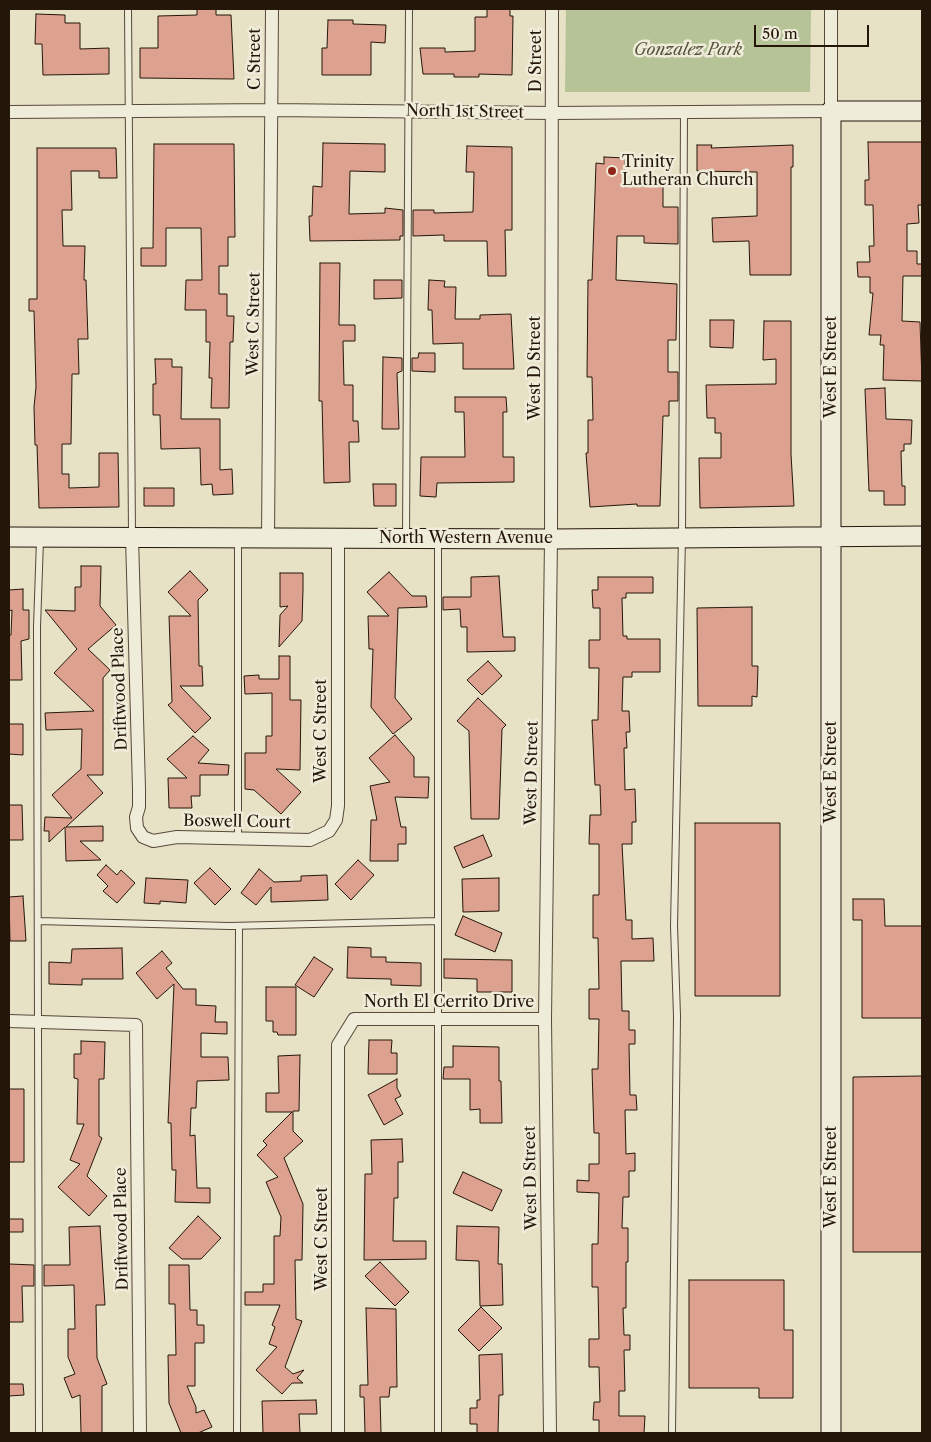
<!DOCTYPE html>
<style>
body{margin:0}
#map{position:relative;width:931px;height:1442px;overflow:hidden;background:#e7e1c6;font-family:"Libre Caslon Text",serif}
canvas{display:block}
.frame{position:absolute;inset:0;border:10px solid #25160a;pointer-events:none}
.scale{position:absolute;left:754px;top:25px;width:115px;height:22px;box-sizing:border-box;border:2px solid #25160a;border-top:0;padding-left:6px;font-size:15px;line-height:18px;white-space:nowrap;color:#25160a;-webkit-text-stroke:4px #efecda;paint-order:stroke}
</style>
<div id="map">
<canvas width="931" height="1442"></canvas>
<div class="frame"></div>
<div class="scale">50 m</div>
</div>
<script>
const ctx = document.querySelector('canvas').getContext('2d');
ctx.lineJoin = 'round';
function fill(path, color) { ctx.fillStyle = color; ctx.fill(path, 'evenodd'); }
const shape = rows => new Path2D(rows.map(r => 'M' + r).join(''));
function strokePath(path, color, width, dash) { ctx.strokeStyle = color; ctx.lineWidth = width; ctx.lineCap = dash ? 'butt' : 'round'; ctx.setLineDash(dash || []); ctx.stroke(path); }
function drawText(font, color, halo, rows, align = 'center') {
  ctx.font = font + ' "Libre Caslon Text",serif'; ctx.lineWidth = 5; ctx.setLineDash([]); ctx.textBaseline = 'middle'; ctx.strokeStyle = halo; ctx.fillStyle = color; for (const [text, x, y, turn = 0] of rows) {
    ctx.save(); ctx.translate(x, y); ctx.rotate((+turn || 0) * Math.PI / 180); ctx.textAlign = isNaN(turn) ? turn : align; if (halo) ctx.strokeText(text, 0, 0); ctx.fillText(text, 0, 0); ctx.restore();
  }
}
fill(shape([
 [566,9,811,9,810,92,565,92]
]), '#b5c396');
const building = shape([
 [197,9,216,9,216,15,231,15,234,79,140,78,140,48,158,48,158,16,197,15,197,9],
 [487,9,510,9,510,16,513,16,512,75,479,74,479,77,454,77,454,74,423,74,420,48,445,48,445,52,475,51,475,17,487,17,487,9],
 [36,14,65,15,65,23,80,23,80,49,109,48,109,74,43,75,42,44,35,44,36,14],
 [328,20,353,20,353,24,386,25,385,43,371,42,371,75,322,75,322,48,327,48,328,20],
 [868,142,922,142,922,205,918,205,919,223,907,224,907,251,917,251,917,264,922,264,922,276,903,276,902,321,920,322,922,381,883,380,884,345,880,345,881,335,869,335,873,293,870,293,870,277,858,277,857,262,870,262,869,246,874,246,873,205,865,205,865,180,869,180,868,142],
 [323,143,385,144,385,172,350,171,349,214,385,213,385,208,403,210,403,236,400,236,400,240,310,241,309,216,312,216,313,186,322,187,323,143],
 [154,144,234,144,235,237,228,237,228,266,219,266,219,294,227,294,227,316,234,316,233,342,230,342,229,408,211,408,212,378,209,378,210,342,206,342,206,310,185,310,186,280,202,280,201,228,166,228,166,266,141,266,141,248,153,248,154,144],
 [697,145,712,145,711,148,793,145,793,167,791,167,791,275,750,275,749,241,713,242,712,218,757,216,757,172,697,171,697,145],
 [467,146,512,147,512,230,505,230,506,276,488,276,487,241,444,241,444,235,413,236,413,210,434,210,434,213,473,212,474,172,466,172,467,146],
 [37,148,116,148,117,178,99,178,99,171,71,171,72,210,62,210,63,246,85,246,84,280,86,280,88,339,78,339,79,374,72,374,71,444,62,444,62,474,69,474,69,488,99,487,99,453,118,453,119,507,39,508,37,445,35,445,34,407,36,387,34,311,29,311,29,299,37,299,37,148],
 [604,157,625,158,624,187,663,184,663,207,678,207,678,244,644,243,644,236,617,236,616,280,677,284,676,340,668,340,668,372,678,372,678,401,669,401,669,416,663,416,660,506,637,506,637,504,590,507,586,453,588,453,588,420,593,420,592,377,587,377,588,280,592,280,596,163,604,164,604,157],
 [320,263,340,263,339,325,355,325,355,341,343,341,344,385,353,385,353,421,358,421,359,442,349,442,350,482,324,483,322,401,319,401,320,263],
 [374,280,402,280,402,298,374,299,374,280],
 [429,280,445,281,444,287,456,287,455,319,480,319,480,315,511,314,514,369,463,369,463,343,433,344,432,310,428,310,429,280],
 [710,320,734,320,733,348,710,347,710,320],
 [764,321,791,321,791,454,794,506,700,508,699,458,721,458,721,433,715,433,715,418,707,418,706,385,776,384,776,359,763,360,764,321],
 [419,353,435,353,435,372,412,371,412,358,418,358,419,353],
 [383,357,402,358,402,371,397,373,399,429,382,429,383,357],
 [155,359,172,359,172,367,182,367,181,419,220,419,220,470,232,469,233,494,213,495,212,484,201,485,200,448,161,449,160,415,153,415,153,384,156,384,155,359],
 [885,388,886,419,912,420,911,444,904,444,904,451,901,451,902,486,905,486,905,505,884,505,884,491,869,491,865,389,885,388],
 [455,397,506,397,507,412,503,412,503,457,514,457,514,482,437,483,436,497,420,496,421,457,465,457,464,412,455,412,455,397],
 [373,484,396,484,396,506,374,506,373,484],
 [144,488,174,488,174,506,144,506,144,488],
 [81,566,101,566,100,606,116,625,88,649,110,670,103,678,103,775,87,775,103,793,66,827,103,826,103,841,80,841,101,860,66,861,65,827,49,842,49,831,44,831,45,817,72,818,52,795,81,769,82,729,46,730,45,713,94,711,54,673,77,649,45,610,75,611,75,587,81,587,81,566],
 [190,571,208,590,198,600,199,666,202,666,203,686,180,686,211,718,195,733,168,705,172,702,169,616,191,616,168,592,190,571],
 [389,572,412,596,426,596,427,607,398,608,395,698,412,719,393,734,371,707,373,649,369,649,368,616,389,616,367,592,389,572],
 [280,573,303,573,303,590,302,621,279,647,280,615,288,606,280,607,280,573],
 [499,576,503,637,515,637,515,651,467,652,467,627,461,627,460,609,443,610,443,597,471,597,471,577,499,576],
 [598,577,653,577,653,593,626,593,626,598,622,598,623,636,627,636,627,639,660,639,660,672,632,672,632,677,623,677,622,711,629,711,630,732,626,732,627,748,624,748,625,790,635,789,636,822,632,822,632,844,622,844,626,920,632,920,632,939,653,938,654,961,621,961,622,1011,629,1011,629,1030,635,1030,635,1044,629,1044,630,1095,636,1095,637,1110,625,1110,626,1154,635,1153,635,1171,629,1171,629,1197,623,1197,622,1228,628,1228,628,1262,626,1262,626,1308,623,1308,624,1335,630,1335,630,1350,624,1350,625,1391,619,1391,619,1416,645,1416,644,1433,599,1433,599,1420,593,1420,594,1402,600,1402,599,1367,589,1367,589,1339,599,1339,598,1287,592,1287,592,1244,598,1244,599,1193,577,1192,577,1180,589,1181,589,1164,599,1164,599,1133,594,1133,592,1069,598,1069,599,1019,589,1019,589,989,599,989,598,938,593,938,593,895,599,895,599,844,589,844,590,815,601,815,600,785,595,785,592,720,598,720,599,668,589,668,589,640,600,640,600,608,593,608,592,590,598,590,598,577],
 [23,589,23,610,29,610,29,639,21,641,22,680,9,680,9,635,11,635,12,610,9,611,9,590,23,589],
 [752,607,752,666,758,666,757,697,752,696,752,706,698,706,697,608,752,607],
 [279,656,290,656,290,700,301,700,300,770,276,769,301,792,281,814,254,790,245,789,245,753,266,753,266,736,272,736,272,693,245,694,244,676,259,675,259,679,279,679,279,656],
 [488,661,502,676,482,695,467,680,488,661],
 [478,698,506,725,502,729,499,819,471,819,469,731,457,721,478,698],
 [9,724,23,724,23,755,9,754,9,724],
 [395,735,414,757,414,777,429,777,428,798,395,797,401,827,406,827,406,844,398,844,398,861,370,861,371,820,377,820,370,786,390,782,369,758,395,735],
 [193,736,209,750,198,763,229,765,228,775,200,775,200,796,191,796,192,808,169,808,168,778,187,778,167,759,193,736],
 [9,805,22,805,23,840,9,840,9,805],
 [695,823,780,823,780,996,695,996,695,823],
 [483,835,492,856,463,868,454,847,483,835],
 [358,860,374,875,351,900,335,884,358,860],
 [106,865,117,875,121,870,135,883,117,903,103,891,108,886,97,875,106,865],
 [210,868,231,889,215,905,194,883,210,868],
 [259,869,274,882,301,881,301,876,327,875,328,900,271,902,271,887,256,905,241,893,259,869],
 [146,878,188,880,186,903,160,901,160,904,144,903,146,878],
 [499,878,499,911,463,912,462,879,499,878],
 [23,896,26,941,10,941,9,897,23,896],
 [853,899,884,899,885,926,922,926,922,1018,862,1018,862,920,853,920,853,899],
 [463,916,502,933,495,952,455,935,463,916],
 [348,947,371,948,371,957,386,957,386,962,421,963,421,986,391,985,391,979,347,978,348,947],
 [122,948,123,979,82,979,82,985,49,984,49,962,71,963,72,949,122,948],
 [162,951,172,963,166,968,183,989,196,989,196,1005,216,1006,215,1022,227,1022,227,1034,201,1033,201,1057,228,1057,229,1080,197,1081,196,1108,191,1108,190,1136,195,1135,197,1188,210,1188,210,1203,175,1202,176,1170,172,1170,171,1123,168,1123,174,984,157,999,136,973,162,951],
 [314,957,333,969,314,997,295,985,314,957],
 [444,959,512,960,512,992,477,992,477,979,444,978,444,959],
 [266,987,296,987,296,1035,278,1035,277,1032,273,1032,273,1021,266,1021,266,987],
 [369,1040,392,1040,391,1053,397,1053,397,1074,368,1074,369,1040],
 [81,1041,105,1042,104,1079,99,1079,99,1136,102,1138,87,1176,107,1196,89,1216,58,1187,80,1164,70,1160,84,1124,77,1124,78,1079,74,1078,74,1054,81,1054,81,1041],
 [453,1046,499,1047,499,1081,501,1081,502,1123,480,1123,480,1109,470,1110,470,1079,443,1079,444,1067,453,1067,453,1046],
 [300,1055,299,1111,293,1111,293,1131,303,1141,284,1158,303,1204,302,1260,295,1260,296,1319,302,1321,285,1367,293,1374,304,1370,297,1378,303,1383,292,1383,282,1394,256,1370,277,1347,269,1344,275,1327,272,1325,280,1305,245,1305,245,1292,263,1292,263,1284,274,1284,274,1236,280,1236,281,1217,266,1182,278,1177,257,1155,267,1145,263,1141,292,1112,266,1112,266,1093,279,1093,278,1056,300,1055],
 [922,1076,922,1252,853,1252,853,1077,922,1076],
 [397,1079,397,1088,401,1096,395,1099,403,1114,384,1125,368,1095,397,1079],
 [9,1089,24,1089,24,1162,9,1162,9,1089],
 [402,1139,403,1162,398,1162,398,1198,394,1198,393,1241,426,1241,426,1259,364,1260,365,1174,372,1174,371,1140,402,1139],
 [463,1172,502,1190,492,1211,453,1193,463,1172],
 [198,1216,221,1238,201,1259,182,1259,169,1248,198,1216],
 [9,1219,23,1219,23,1232,9,1232,9,1219],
 [100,1226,105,1305,96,1305,97,1358,107,1384,102,1386,102,1433,81,1433,80,1395,72,1398,64,1378,75,1374,68,1357,68,1329,75,1329,74,1285,44,1286,44,1265,70,1265,69,1227,100,1226],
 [457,1226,499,1227,498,1264,502,1264,503,1305,480,1306,479,1261,456,1260,457,1226],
 [380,1262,409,1292,395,1306,365,1276,380,1262],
 [9,1264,34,1265,34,1286,22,1286,23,1322,9,1322,9,1264],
 [169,1265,189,1265,190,1310,197,1310,197,1325,204,1325,204,1343,195,1343,195,1386,187,1386,196,1407,196,1413,204,1410,212,1427,198,1433,181,1433,169,1403,168,1355,176,1355,175,1304,169,1304,169,1265],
 [689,1280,784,1280,784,1330,793,1330,793,1398,759,1398,759,1388,689,1388,689,1280],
 [481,1307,502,1328,479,1351,458,1330,481,1307],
 [366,1308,396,1309,397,1387,390,1387,389,1397,380,1397,381,1433,365,1433,364,1397,360,1397,360,1385,368,1385,366,1308],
 [502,1354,503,1395,499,1395,498,1433,477,1433,477,1424,470,1424,470,1408,477,1408,477,1400,480,1400,479,1355,502,1354],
 [9,1384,23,1384,24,1395,9,1396,9,1384],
 [316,1400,317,1414,299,1414,300,1433,263,1433,262,1401,316,1400]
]);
fill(building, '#dda18f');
strokePath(building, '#25160a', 1);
const lane = shape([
 [128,9,132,535],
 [406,537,409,9],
 [438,540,438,1433],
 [238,541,238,837],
 [38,921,229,926,438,921],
 [39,1433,37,627,40,540],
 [237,1433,239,926],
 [672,1433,677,1016,674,926,682,537,684,112]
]);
const street = shape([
 [9,112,272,110,552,113,831,111,831,9],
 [132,537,139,789,139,807,136,817,137,828,143,837,153,841,177,837,310,840,329,831,336,820,338,806,338,538],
 [268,538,272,9],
 [9,1021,136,1025,140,1433],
 [338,1433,338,1045,354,1019,545,1019],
 [550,1433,545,1019,551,539,552,9]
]);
const secondary = shape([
 [9,537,551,539,922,536],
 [831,1433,831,111,922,111]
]);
strokePath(lane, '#564939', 8);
strokePath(street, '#564939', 14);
strokePath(secondary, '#25160a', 21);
strokePath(lane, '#efecda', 6);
strokePath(street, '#efecda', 12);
strokePath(secondary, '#efecda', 19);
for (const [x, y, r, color] of [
 [612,171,5,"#8f2418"]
]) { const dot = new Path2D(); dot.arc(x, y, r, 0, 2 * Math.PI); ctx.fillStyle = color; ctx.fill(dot); strokePath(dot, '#efecda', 2); }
drawText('italic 16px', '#57533b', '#efecda', [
 ["Gonzalez Park",688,50]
]);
drawText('16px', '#25160a', '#efecda', [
 ["C Street",255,59,-90],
 ["D Street",536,61,-90],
 ["North 1st Street",465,112,1],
 ["West C Street",254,324,-89],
 ["West E Street",831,367,-90],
 ["West D Street",535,368,-90],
 ["North Western Avenue",466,538],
 ["Driftwood Place",120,689,-92],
 ["West C Street",321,731,-90],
 ["West E Street",831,772,-90],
 ["West D Street",532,773,-89],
 ["Boswell Court",237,822,1],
 ["North El Cerrito Drive",449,1002],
 ["West E Street",831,1177,-90],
 ["West D Street",531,1178,-91],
 ["Driftwood Place",122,1229,-91],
 ["West C Street",322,1239,-90]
]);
drawText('16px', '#25160a', '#efecda', [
 ["Trinity",622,162],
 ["Lutheran Church",622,180]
], 'left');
</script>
